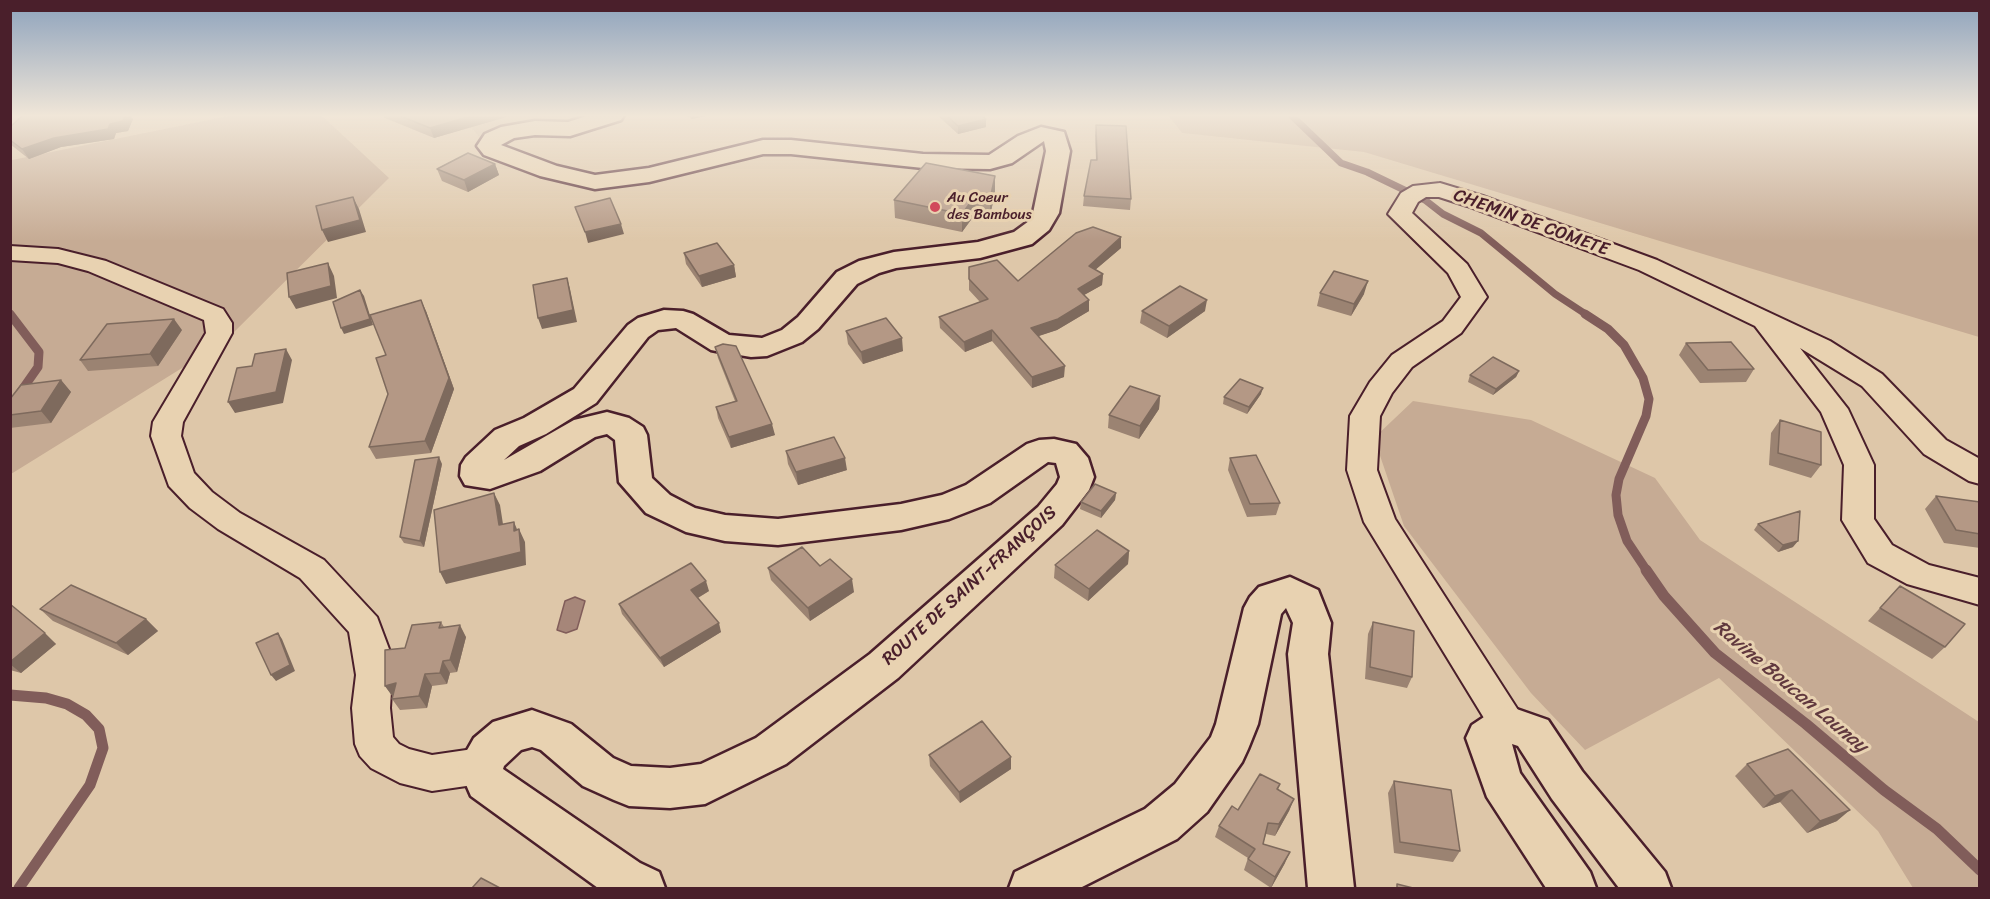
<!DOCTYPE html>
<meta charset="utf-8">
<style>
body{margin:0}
#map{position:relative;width:1990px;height:899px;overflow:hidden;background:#dec7a9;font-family:Sriracha,sans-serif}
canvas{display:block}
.frame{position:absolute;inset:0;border:12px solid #4a1f2b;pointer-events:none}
</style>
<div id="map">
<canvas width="1990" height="899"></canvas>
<div class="frame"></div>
</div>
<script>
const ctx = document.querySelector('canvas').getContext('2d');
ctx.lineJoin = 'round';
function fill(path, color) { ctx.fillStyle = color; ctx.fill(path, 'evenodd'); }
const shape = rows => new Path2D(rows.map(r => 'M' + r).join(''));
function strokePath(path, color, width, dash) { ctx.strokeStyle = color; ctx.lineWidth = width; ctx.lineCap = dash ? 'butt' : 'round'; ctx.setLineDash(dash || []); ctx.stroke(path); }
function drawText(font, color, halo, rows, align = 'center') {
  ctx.font = font + ' Sriracha,sans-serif'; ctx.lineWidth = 6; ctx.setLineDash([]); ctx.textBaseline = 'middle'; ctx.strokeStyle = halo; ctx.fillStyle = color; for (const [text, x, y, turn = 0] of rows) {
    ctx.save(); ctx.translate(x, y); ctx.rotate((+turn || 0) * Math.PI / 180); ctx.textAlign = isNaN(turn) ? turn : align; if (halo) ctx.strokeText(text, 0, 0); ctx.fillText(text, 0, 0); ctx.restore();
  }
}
fill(shape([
 [461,115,598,115,574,125,533,121,513,123,479,137]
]), '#d1b99e');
fill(shape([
 [233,115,321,115,389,178,224,342,11,474,10,157,12,160],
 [1168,115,1979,115,1979,337,1364,152,1182,133],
 [1413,401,1531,420,1655,478,1700,540,1979,722,1979,888,1913,888,1878,831,1719,678,1585,750,1531,693,1404,526,1374,438]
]), '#c6ab94');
const water = shape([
 [575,597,585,601,577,629,566,633,557,630,565,601,575,597]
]);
fill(water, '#a68679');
strokePath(water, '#815d5a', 1.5);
strokePath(shape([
 [1291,115,1341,163,1367,172,1425,200,1443,214,1481,233,1555,294,1587,315]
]), '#815d5a', 7);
strokePath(shape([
 [10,314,39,352,38,367,10,407],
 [1585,314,1608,329,1624,345,1643,378,1649,399,1646,416,1619,479,1616,495,1618,515,1627,541,1647,571]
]), '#815d5a', 9);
strokePath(shape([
 [1646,570,1664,596,1715,653,1806,724,1884,790,1937,829,1980,870],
 [10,695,46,698,67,704,86,715,99,729,103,748,90,785,19,888]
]), '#815d5a', 11);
const minor = shape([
 [1440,183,1483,196,1657,260,1830,341,1882,374,1946,440,1980,459,1980,484,1969,481,1924,454,1862,386,1800,348,1848,409,1874,465,1874,519,1892,545,1929,565,1980,578,1980,605,1907,584,1868,563,1842,520,1844,465,1821,412,1755,326,1639,270,1467,206,1439,197,1426,197,1418,202,1412,213,1467,264,1487,297,1461,333,1412,367,1392,393,1380,416,1377,470,1395,519,1527,724,1521,736,1508,741,1495,736,1364,522,1347,470,1350,416,1370,382,1392,355,1443,321,1461,297,1448,273,1388,214,1401,193,1413,186,1440,183],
 [10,246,58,249,106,261,223,309,232,323,232,333,183,422,181,436,194,473,212,492,240,513,324,560,377,617,389,649,392,675,390,708,393,737,399,744,409,749,432,755,480,748,494,753,500,766,494,779,480,784,432,791,400,783,371,768,360,756,355,744,352,708,356,675,349,632,300,578,218,529,190,508,169,486,151,436,153,422,206,333,204,320,88,271,58,263,10,260,10,246]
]);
const secondary = shape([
 [590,115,624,115,621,120,570,136,535,135,514,138,501,145,557,166,595,175,649,168,763,140,791,140,923,154,989,155,1018,136,1041,127,1064,132,1070,151,1059,213,1049,230,1032,244,980,258,896,268,879,273,857,284,818,329,802,342,767,356,751,357,721,352,711,350,676,328,658,330,648,337,596,403,546,434,519,446,504,460,574,420,607,412,629,418,643,427,647,435,652,478,670,495,695,508,725,515,778,519,901,504,942,495,966,485,1027,444,1039,440,1054,439,1076,444,1088,458,1094,477,1089,490,1062,525,898,678,786,764,705,804,670,808,629,806,614,800,583,786,541,750,532,747,521,750,504,766,503,769,640,863,659,872,665,888,598,888,471,796,458,766,474,738,493,722,532,710,571,724,613,758,631,766,670,768,701,764,756,738,870,654,1038,507,1057,484,1060,477,1056,463,1048,462,990,503,949,519,901,530,778,545,725,541,686,532,646,513,619,482,615,440,607,434,595,437,540,471,490,489,465,485,460,476,461,465,466,457,495,430,524,418,574,389,628,325,638,318,664,310,683,311,693,314,729,335,762,338,782,330,798,317,837,272,859,261,894,252,978,242,1014,232,1029,221,1033,213,1046,151,1044,141,1012,163,990,169,923,168,791,154,763,154,649,182,595,189,540,176,484,155,477,146,485,134,501,127,535,121,568,122,590,115],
 [1290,577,1318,590,1331,623,1328,654,1354,888,1308,888,1288,654,1293,623,1286,608,1281,614,1258,724,1248,749,1242,762,1207,812,1177,839,1080,888,1009,888,1015,872,1145,809,1175,784,1211,737,1216,724,1244,608,1250,597,1259,587,1290,577],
 [1508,706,1548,720,1582,771,1665,872,1671,888,1619,888,1552,799,1518,746,1512,744,1520,773,1590,872,1596,888,1546,888,1487,797,1466,738,1472,725,1493,711,1508,706]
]);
strokePath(minor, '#4a1f2b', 4);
strokePath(secondary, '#4a1f2b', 5);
fill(minor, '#e8d2b1');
fill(secondary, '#e8d2b1');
fill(shape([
 [383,115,513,115,434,138,385,118],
 [685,115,709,115,692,119],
 [937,115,981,115,986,119,986,127,958,134],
 [100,116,133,119,128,131,116,133,114,139,61,147,29,159,10,144,10,127],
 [1096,125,1131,199,1130,210,1083,206,1084,196,1096,160,1095,135],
 [495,164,499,175,468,192,442,181,437,169],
 [995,193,990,216,976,213,962,232,895,218,894,200],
 [1121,248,1095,270,1103,274,1102,285,1084,295,1089,311,1057,330,1038,336,1064,377,1032,388,992,341,965,352,940,328,939,317,980,302,969,290,969,267,1018,281],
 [684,253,734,265,736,277,702,287,686,264],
 [1320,293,1364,294,1351,316,1317,306],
 [426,311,454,389,431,453,376,459,369,447,388,394,386,355],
 [1142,311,1205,311,1167,338,1140,323],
 [182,330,158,366,88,371,80,360],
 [846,331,903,351,863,364,848,344],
 [1686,343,1754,369,1746,382,1700,383,1679,355],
 [715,347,775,435,731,448,718,418,716,407,735,401,718,358],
 [1519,371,1516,377,1493,395,1468,382,1470,375],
 [61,380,71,392,51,423,10,428,10,399],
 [1261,394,1247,414,1223,404,1224,397],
 [1160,396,1159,409,1139,439,1108,428,1109,415],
 [1780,420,1821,465,1811,478,1769,465,1771,433],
 [786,451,847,470,798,485,788,464],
 [1230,458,1280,503,1276,515,1247,517,1228,470],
 [442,464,424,547,404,543,400,537],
 [1116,493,1115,500,1101,518,1080,509,1081,502],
 [1936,496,1980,502,1980,548,1944,543,1925,509],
 [1758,524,1793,547,1778,552,1754,530],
 [1129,551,1128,564,1088,601,1054,578,1055,565],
 [820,566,854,592,810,621,771,580,768,568],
 [1900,586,1945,647,1932,659,1868,621],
 [709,591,698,598,721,632,664,667,622,614,619,604],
 [10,604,56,644,21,673,10,670],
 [40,609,146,619,158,631,128,655,53,621],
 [441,622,444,627,466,637,457,672,450,673,447,684,432,686,427,708,400,710,392,699,393,697,385,686,405,648],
 [1373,622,1412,677,1407,688,1365,679,1368,634],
 [1788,749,1837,821,1807,833,1780,802,1763,808,1735,776,1747,764],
 [929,755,1011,757,1011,769,960,803,930,766],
 [1394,781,1460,851,1453,862,1394,853,1388,793],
 [1280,784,1278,790,1294,799,1289,811,1275,836,1266,834,1263,844,1285,863,1271,888,1244,870,1248,858,1215,837,1219,826,1238,810]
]), '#9b8372');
fill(shape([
 [125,115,130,115,133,119,128,131,116,133,114,139,61,147,29,159,22,149,54,138,110,124],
 [474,115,513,115,434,138,430,128],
 [691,115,709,115,692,119],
 [986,119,986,127,958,134,958,126],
 [495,164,499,175,468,192,464,180],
 [995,176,995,193,990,216,990,199],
 [975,196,976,213,962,232,962,214],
 [353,197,359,209,366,232,328,242,322,230],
 [621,224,624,234,588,243,585,232],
 [1121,237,1121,248,1088,276,1089,266],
 [328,263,334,276,337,298,296,309,289,297],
 [734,265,736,277,702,287,699,276],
 [1103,274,1102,285,1077,299,1078,289],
 [567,278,570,289,577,322,542,329,538,318],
 [1368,281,1364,294,1351,316,1354,304],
 [360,290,364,296,373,325,344,334,341,328],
 [421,300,426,311,454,389,431,453,425,441],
 [1089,300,1089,311,1057,330,1030,339,1031,328],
 [1207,300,1205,311,1167,338,1169,326],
 [174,319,182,330,158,366,150,354],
 [992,330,992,341,965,352,964,342],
 [902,338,903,351,863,364,861,352],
 [286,349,292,360,283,403,235,413,228,402],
 [1065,366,1064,377,1032,388,1032,377],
 [1519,371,1516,377,1493,395,1496,389],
 [61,380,71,392,51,423,41,411],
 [1263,388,1261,394,1247,414,1249,407],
 [1160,396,1159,409,1139,439,1140,426],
 [772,424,775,435,731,448,729,437],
 [439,457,442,464,424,547,420,541],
 [845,458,847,470,798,485,796,472],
 [494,493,500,505,505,537,499,525],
 [1116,493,1115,500,1101,518,1101,511],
 [514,522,519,534,514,531],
 [519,529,525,542,526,565,446,584,440,572],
 [1798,541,1793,547,1778,552,1783,545],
 [1129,551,1128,564,1088,601,1089,589],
 [852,579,854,592,810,621,808,608],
 [706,581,709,591,694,600,691,590],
 [146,619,158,631,128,655,116,643],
 [719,623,721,632,664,667,660,658],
 [460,625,466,637,457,672,450,660],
 [45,633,56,644,21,673,10,664,10,662],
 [278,633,282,639,295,671,276,681,271,675],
 [443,661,450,673,447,684,440,673],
 [425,674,432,686,427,708,419,696],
 [396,683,393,697,385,686],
 [1011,757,1011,769,960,803,959,792],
 [1792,790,1780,802,1763,808,1775,796],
 [1294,799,1289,811,1275,836,1279,824],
 [1850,810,1837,821,1807,833,1820,821],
 [1290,852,1285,863,1271,888,1275,877]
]), '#7e6a5d');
const building = shape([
 [23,115,97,115,100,116,104,115,125,115,123,121,110,124,108,129,54,138,22,149,10,140,10,127,23,115],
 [398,115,474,115,430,128,398,115],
 [946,115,981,115,986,119,958,126,946,115],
 [1096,125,1126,126,1131,199,1084,196,1091,160,1097,160,1096,125],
 [468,153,495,164,464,180,437,169,468,153],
 [926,163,995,176,990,199,975,196,962,214,894,200,926,163],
 [353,197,360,220,322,230,316,206,353,197],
 [610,198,621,224,585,232,575,207,610,198],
 [1093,227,1121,237,1089,266,1103,274,1078,289,1089,300,1058,319,1031,328,1065,366,1032,377,992,330,964,342,939,317,988,299,969,279,969,267,997,260,1018,281,1076,233,1093,227],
 [717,243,734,265,699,276,684,253,717,243],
 [328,263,331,286,289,297,287,273,328,263],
 [1334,271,1368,281,1354,304,1320,293,1334,271],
 [567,278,573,310,538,318,533,285,567,278],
 [1180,286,1207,300,1169,326,1142,311,1180,286],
 [360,290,370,319,341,328,333,302,360,290],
 [421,300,449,378,425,441,369,447,388,394,376,358,386,355,370,315,421,300],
 [886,318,902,338,861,352,846,331,886,318],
 [174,319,150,354,80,360,107,324,174,319],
 [1731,342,1754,369,1708,370,1686,343,1731,342],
 [723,344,736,346,772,424,729,437,716,407,737,401,715,347,723,344],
 [286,349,276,392,228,402,237,368,252,366,255,354,286,349],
 [1493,357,1519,371,1496,389,1470,375,1493,357],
 [1240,379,1263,388,1249,407,1224,397,1240,379],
 [61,380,41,411,10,415,10,399,21,385,61,380],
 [1130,386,1160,396,1140,426,1109,415,1130,386],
 [1780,420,1821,432,1821,465,1778,453,1780,420],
 [834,437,845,458,796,472,786,451,834,437],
 [1256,455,1280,503,1250,504,1230,458,1256,455],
 [439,457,420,541,400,537,415,460,439,457],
 [1095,484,1116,493,1101,511,1081,502,1095,484],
 [494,493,499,525,514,522,514,531,519,529,521,552,440,572,434,510,494,493],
 [1936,496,1980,502,1980,534,1956,530,1936,496],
 [1800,511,1798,541,1783,545,1758,524,1800,511],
 [1097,530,1129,551,1089,589,1055,565,1097,530],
 [802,547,820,566,830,559,852,579,808,608,768,568,802,547],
 [691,563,706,581,691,590,719,623,660,658,619,604,691,563],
 [71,585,146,619,116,643,40,609,71,585],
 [1900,586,1965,624,1945,647,1880,608,1900,586],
 [10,604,45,633,10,662,10,604],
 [441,622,439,628,460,625,450,660,443,661,440,673,425,674,419,696,392,699,396,683,385,686,385,650,405,648,412,625,441,622],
 [1373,622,1414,631,1412,677,1370,667,1373,622],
 [278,633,290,665,271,675,256,643,278,633],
 [982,721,1011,757,959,792,929,755,982,721],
 [1788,749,1850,810,1820,821,1792,790,1775,796,1747,764,1788,749],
 [1260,774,1280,784,1277,789,1294,799,1279,824,1268,823,1263,844,1290,852,1275,877,1248,859,1255,849,1219,826,1232,806,1238,810,1260,774],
 [1394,781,1451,790,1460,851,1400,842,1394,781],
 [481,878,500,888,472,888,481,878],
 [1397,884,1413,888,1397,888,1397,884]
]);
fill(building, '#b49885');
strokePath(building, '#7e6a5d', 1.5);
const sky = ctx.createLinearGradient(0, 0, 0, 241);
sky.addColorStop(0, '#8da2bc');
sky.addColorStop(0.48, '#f0e6d8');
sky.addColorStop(1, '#f0e6d800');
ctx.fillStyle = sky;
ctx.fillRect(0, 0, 1990, 241);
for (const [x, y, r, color] of [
 [935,207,6,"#d1495b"]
]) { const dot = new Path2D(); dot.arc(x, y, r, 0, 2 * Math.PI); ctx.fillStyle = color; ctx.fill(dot); strokePath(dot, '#e8d2b1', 2); }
drawText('15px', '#4a1f2b', '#e8d2b1', [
 ["Au Coeur",947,198],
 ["des Bambous",947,215]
], 'left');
drawText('18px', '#4a1f2b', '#e8d2b1', [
 ["CHEMIN DE COMETE",1531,223,20],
 ["ROUTE DE SAINT-FRANÇOIS",970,586,-42]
]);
drawText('italic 20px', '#61393e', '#e8d2b1', [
 ["Ravine Boucan Launay",1790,687,40]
]);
</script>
